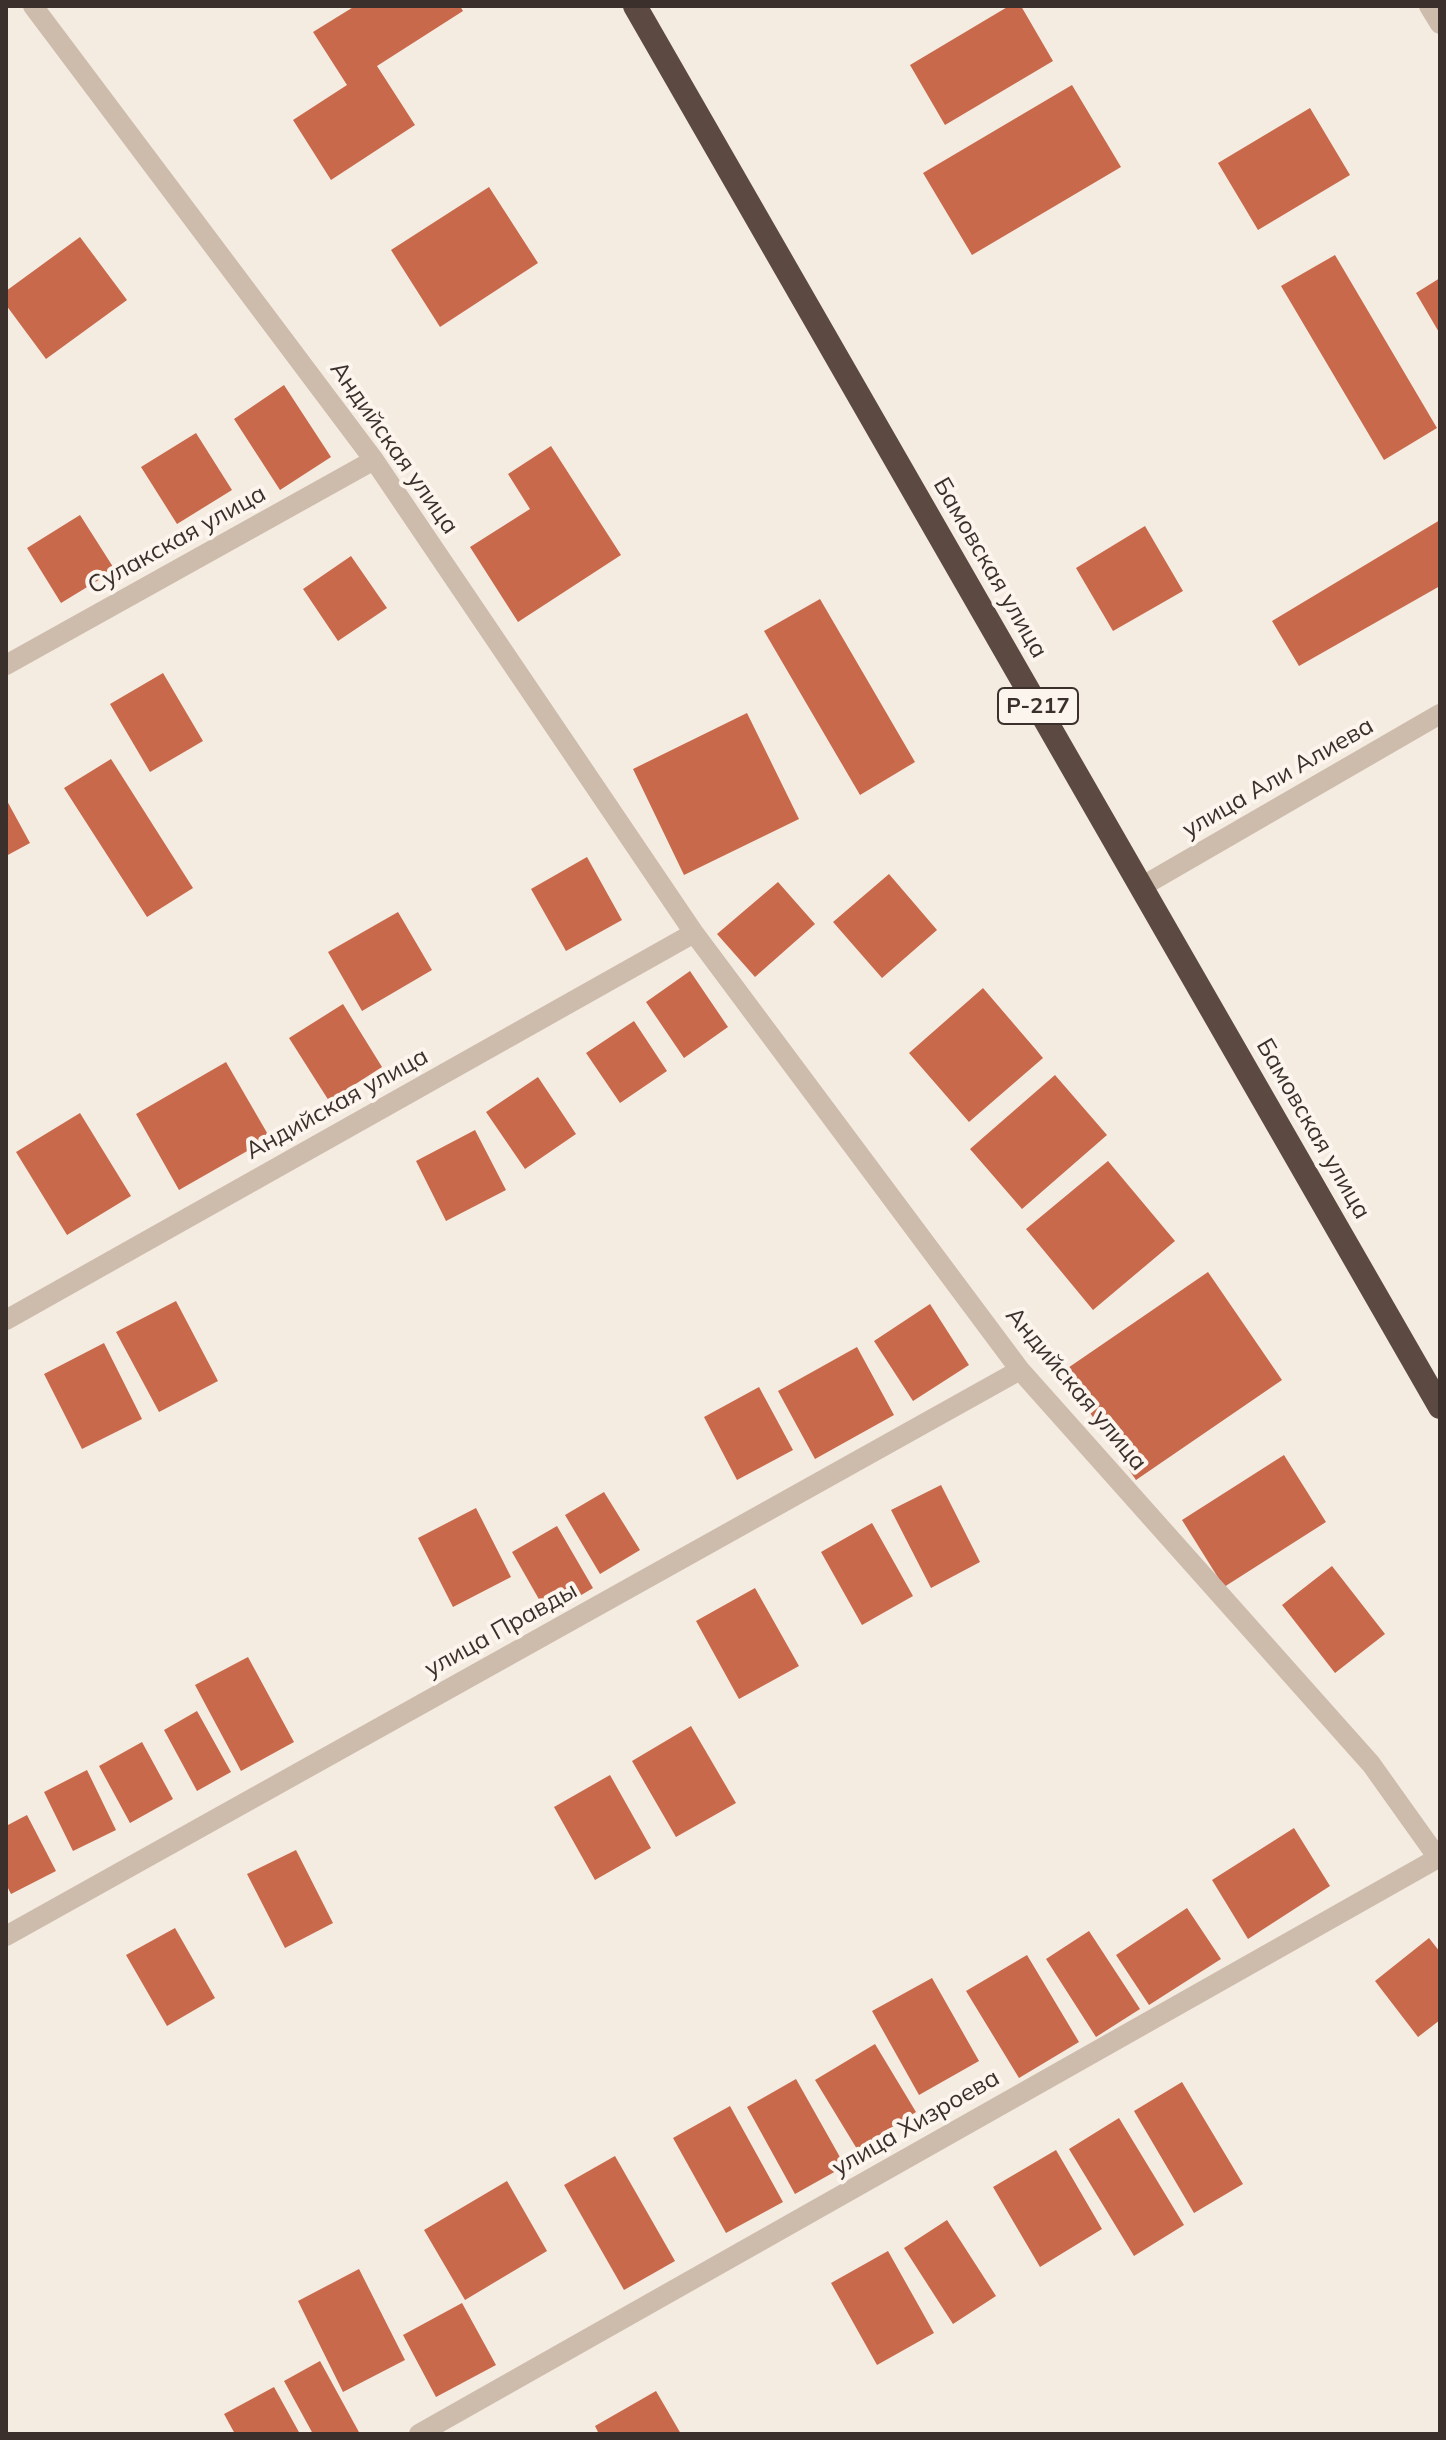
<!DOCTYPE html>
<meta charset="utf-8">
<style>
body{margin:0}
#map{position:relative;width:1446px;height:2440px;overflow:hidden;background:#f4ebe1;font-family:Mulish,sans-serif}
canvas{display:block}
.frame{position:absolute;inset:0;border:8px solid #3b302b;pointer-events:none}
</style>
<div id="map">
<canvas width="1446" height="2440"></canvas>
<div class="frame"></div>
</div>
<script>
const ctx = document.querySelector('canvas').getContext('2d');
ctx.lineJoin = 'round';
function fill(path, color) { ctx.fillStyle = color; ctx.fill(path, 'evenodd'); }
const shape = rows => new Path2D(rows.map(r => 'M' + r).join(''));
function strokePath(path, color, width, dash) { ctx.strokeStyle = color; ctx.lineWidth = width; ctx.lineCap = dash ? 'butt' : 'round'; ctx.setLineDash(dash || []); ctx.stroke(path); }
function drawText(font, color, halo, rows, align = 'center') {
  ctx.font = font + ' Mulish,sans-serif'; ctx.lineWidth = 8; ctx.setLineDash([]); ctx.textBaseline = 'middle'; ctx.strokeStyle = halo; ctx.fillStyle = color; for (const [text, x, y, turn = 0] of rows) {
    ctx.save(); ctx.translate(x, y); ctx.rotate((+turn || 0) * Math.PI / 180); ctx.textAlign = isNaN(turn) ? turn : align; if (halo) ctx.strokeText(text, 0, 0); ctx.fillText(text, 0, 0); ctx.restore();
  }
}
fill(shape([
 [355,6,460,6,463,11,377,66,415,125,331,180,293,120,347,85,313,32],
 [1009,6,1021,6,1053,61,945,125,910,65],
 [1072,85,1121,167,972,255,923,173],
 [1310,108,1350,175,1258,230,1218,163],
 [489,187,538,263,440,327,391,250],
 [80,237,127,300,46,359,6,305,6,291],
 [1335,255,1437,428,1384,460,1281,286],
 [1440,278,1440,334,1416,293],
 [284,385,331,457,280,490,234,419],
 [196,433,232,490,177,524,141,467],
 [551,446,621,555,518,622,470,547,530,509,508,474],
 [80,515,115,570,61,603,27,548],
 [1440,520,1440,586,1299,666,1272,621],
 [1145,526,1183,591,1113,631,1076,568],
 [351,556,387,608,338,641,303,589],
 [820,599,915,762,860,795,764,631],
 [163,673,203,741,150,772,110,704],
 [747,713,799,819,684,875,633,769],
 [111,759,193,888,147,917,64,788],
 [6,799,30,843,6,856],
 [587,857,622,920,566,951,531,889],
 [889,874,937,930,882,978,833,922],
 [778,882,815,924,755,977,717,934],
 [398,912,432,970,362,1011,328,952],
 [690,971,728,1027,684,1058,646,1002],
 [983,988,1043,1058,969,1122,909,1053],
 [343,1004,382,1067,329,1101,289,1038],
 [634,1021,667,1071,620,1103,586,1053],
 [226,1062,270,1138,179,1190,136,1114],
 [1055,1075,1107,1135,1022,1209,970,1149],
 [538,1077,576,1134,525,1169,486,1112],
 [80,1113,131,1196,67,1235,16,1152],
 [475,1130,506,1190,446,1221,416,1161],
 [1108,1161,1175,1241,1093,1310,1026,1229],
 [1208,1272,1282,1380,1136,1480,1062,1372],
 [176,1301,218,1381,159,1412,116,1332],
 [930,1304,969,1365,913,1401,874,1341],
 [104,1343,142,1419,82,1449,44,1374],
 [857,1347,894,1415,815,1459,778,1391],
 [759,1387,793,1450,737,1480,704,1417],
 [1284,1455,1326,1522,1224,1587,1182,1520],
 [941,1485,980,1562,931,1588,891,1510],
 [604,1492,640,1550,600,1574,565,1515],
 [476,1508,511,1577,453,1607,418,1538],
 [872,1523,913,1596,862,1625,821,1552],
 [557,1526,593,1588,548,1615,512,1552],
 [1332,1566,1385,1634,1335,1673,1282,1605],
 [755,1588,799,1666,739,1699,696,1621],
 [248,1657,294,1742,241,1771,195,1685],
 [197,1711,231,1772,197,1791,164,1730],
 [691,1726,736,1803,676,1837,632,1761],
 [142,1742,173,1799,130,1823,99,1766],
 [87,1770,116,1830,73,1851,44,1792],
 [610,1775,651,1848,595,1880,554,1807],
 [27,1815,56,1871,11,1894,6,1884,6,1826],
 [1294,1828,1330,1886,1248,1939,1212,1880],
 [296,1850,333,1923,285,1948,247,1874],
 [1187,1908,1221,1959,1149,2005,1116,1955],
 [175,1928,215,1998,167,2026,126,1955],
 [1089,1931,1140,2009,1096,2037,1046,1959],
 [1429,1938,1440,1952,1440,2020,1418,2037,1375,1981],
 [1027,1955,1079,2042,1019,2078,966,1991],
 [932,1978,979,2061,919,2095,872,2011],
 [875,2044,916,2112,857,2149,815,2080],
 [796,2079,845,2166,795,2194,747,2107],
 [1182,2082,1243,2184,1194,2213,1134,2111],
 [730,2106,783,2202,726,2233,673,2138],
 [1119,2118,1184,2225,1134,2256,1069,2149],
 [1056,2150,1102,2229,1040,2267,993,2187],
 [615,2156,675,2261,624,2290,564,2185],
 [507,2181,547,2251,465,2300,424,2230],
 [947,2220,996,2296,953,2324,904,2248],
 [888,2251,934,2333,877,2365,831,2283],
 [359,2269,405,2360,343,2392,298,2301],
 [462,2303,496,2365,436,2397,403,2335],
 [320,2361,360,2434,313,2434,284,2381],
 [274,2387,300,2434,235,2434,224,2414],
 [656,2391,681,2434,599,2434,595,2426]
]), '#c8694b');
strokePath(shape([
 [33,6,374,460,694,933,1020,1370,1371,1764,1438,1858,1440,1856],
 [1429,6,1440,24],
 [6,665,374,460],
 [1141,887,1440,714],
 [6,1320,694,933],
 [6,1936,1020,1370],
 [419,2434,1438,1858]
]), '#cdbbac', 20);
strokePath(shape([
 [635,6,1440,1407]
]), '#5c4a42', 24);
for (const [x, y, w] of [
 [1038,706,80]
]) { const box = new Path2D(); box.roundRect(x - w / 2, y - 18, w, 36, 6); ctx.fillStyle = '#fbf5ee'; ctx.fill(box); strokePath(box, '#3b302b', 2); }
drawText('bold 22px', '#3b302b', null, [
 ["Р-217",1038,706]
]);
drawText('24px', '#3b302b', '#fbf5ee', [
 ["Андийская улица",394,448,55],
 ["Сулакская улица",177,540,-29],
 ["Бамовская улица",990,568,60],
 ["улица Али Алиева",1278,778,-30],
 ["Андийская улица",337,1104,-29],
 ["Бамовская улица",1313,1129,60],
 ["Андийская улица",1076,1389,50],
 ["улица Правды",501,1630,-29],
 ["улица Хизроева",916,2123,-30]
]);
</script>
